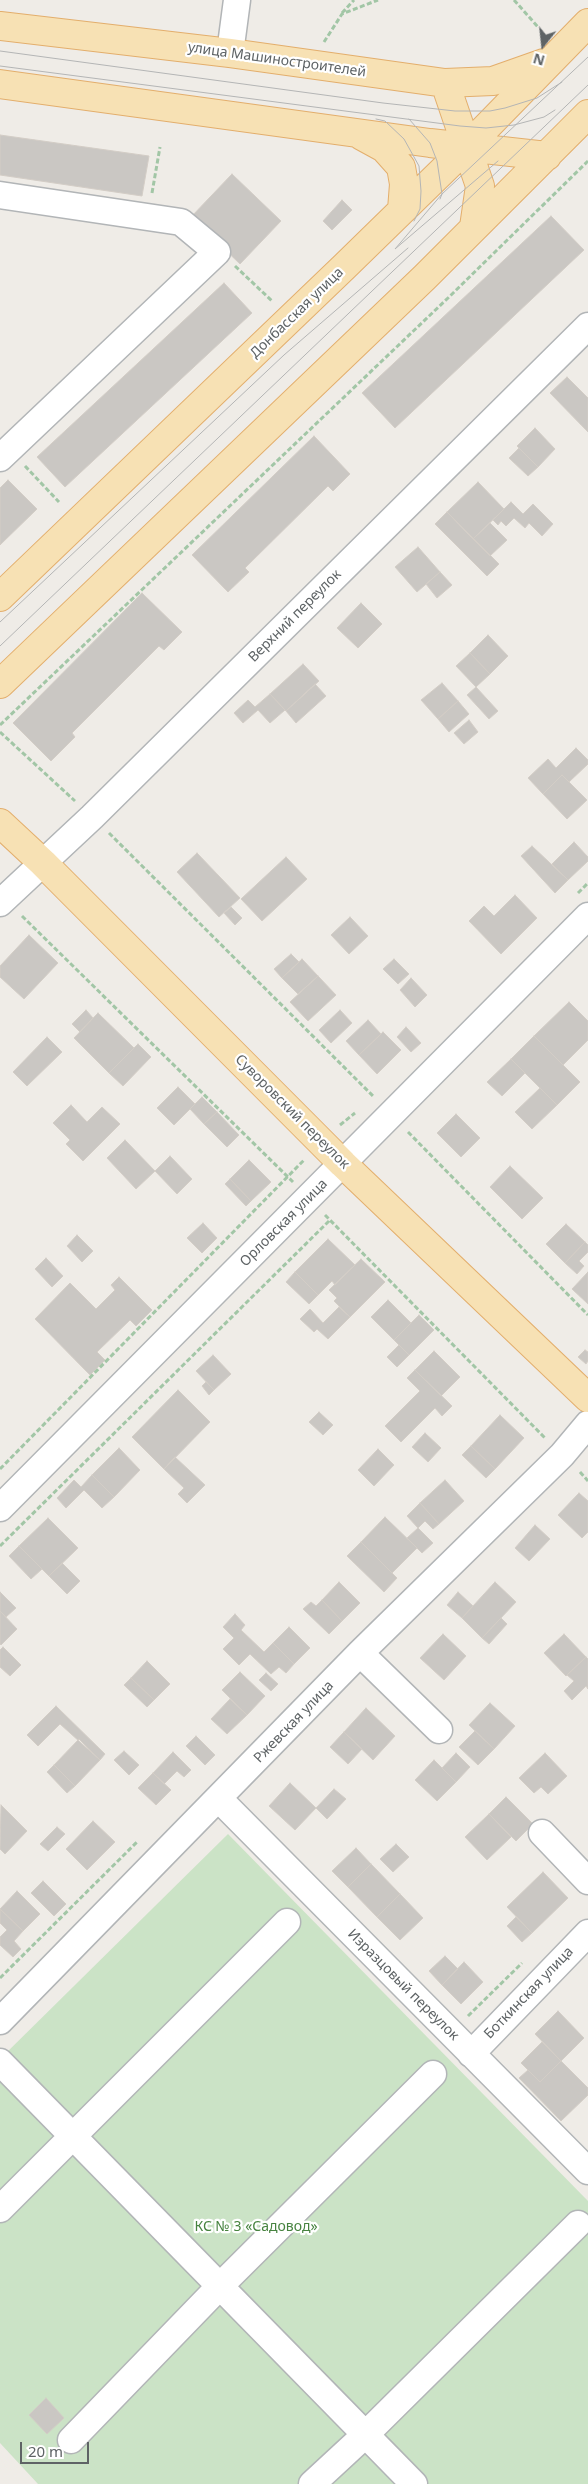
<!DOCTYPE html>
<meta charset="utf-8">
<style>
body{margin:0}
#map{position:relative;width:588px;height:2484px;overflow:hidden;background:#efece7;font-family:"Noto Sans",sans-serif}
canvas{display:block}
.north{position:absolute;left:518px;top:20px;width:50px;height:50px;-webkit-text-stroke:4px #fff;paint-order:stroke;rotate:196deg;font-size:14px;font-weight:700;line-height:20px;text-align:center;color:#5e6365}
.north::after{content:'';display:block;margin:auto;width:18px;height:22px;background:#5e6365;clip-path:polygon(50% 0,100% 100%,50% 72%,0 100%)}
.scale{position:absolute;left:20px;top:2442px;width:69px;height:22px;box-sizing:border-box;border:2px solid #5e6365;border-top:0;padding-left:6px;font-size:15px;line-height:18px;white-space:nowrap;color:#5e6365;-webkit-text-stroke:4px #fff;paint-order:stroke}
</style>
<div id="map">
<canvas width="588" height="2484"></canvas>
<div class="north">N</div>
<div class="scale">20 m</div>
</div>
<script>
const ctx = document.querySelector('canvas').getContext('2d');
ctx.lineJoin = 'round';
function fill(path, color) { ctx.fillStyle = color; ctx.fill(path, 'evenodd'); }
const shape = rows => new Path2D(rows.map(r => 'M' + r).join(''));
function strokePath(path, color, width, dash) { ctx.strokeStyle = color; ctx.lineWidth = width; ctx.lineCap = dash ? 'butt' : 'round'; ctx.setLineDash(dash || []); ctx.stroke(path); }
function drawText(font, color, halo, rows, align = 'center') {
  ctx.font = font + ' "Noto Sans",sans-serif'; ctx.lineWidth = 4.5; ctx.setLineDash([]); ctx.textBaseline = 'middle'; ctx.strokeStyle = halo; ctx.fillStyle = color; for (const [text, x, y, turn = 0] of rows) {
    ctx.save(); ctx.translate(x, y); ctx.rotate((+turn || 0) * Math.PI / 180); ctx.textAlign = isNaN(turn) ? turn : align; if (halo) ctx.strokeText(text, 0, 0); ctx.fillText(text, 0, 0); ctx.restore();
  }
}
fill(shape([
 [228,1834,588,2201,588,2484,38,2484,0,2443,0,2059]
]), '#cbe3c6');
const building = shape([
 [0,135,149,156,142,196,0,175,0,135],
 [232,174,281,221,240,264,191,217,232,174],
 [342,200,352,210,332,230,323,221,342,200],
 [551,216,584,250,395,428,362,393,551,216],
 [224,283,252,313,65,487,37,457,224,283],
 [567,377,588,398,588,432,550,393,567,377],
 [535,428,555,449,538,467,517,446,535,428],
 [314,436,350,474,333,491,328,486,245,568,249,572,228,592,192,555,314,436],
 [519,448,538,467,528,476,509,458,519,448],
 [8,480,37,509,0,545,0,488,8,480],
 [478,482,504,509,473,539,447,512,478,482],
 [511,502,523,514,533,504,553,524,542,536,529,523,525,528,514,518,506,526,501,521,498,525,493,520,511,502],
 [447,512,499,564,487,576,435,524,447,512],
 [490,523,507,540,490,556,473,539,490,523],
 [418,547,440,572,417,592,395,567,418,547],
 [440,572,452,585,437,598,426,584,440,572],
 [142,593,182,632,164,650,159,646,72,733,75,737,51,761,13,723,142,593],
 [361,603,382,624,358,648,337,628,361,603],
 [488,635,508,656,490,674,470,653,488,635],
 [470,653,490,674,476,687,456,666,470,653],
 [303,664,319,681,286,711,270,694,303,664],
 [442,683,458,701,438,719,421,700,442,683],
 [315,684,326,696,296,723,286,711,315,684],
 [476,687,498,711,489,719,467,695,476,687],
 [270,694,285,710,270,723,258,710,243,723,234,713,248,700,255,707,270,694],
 [458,701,469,714,449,732,438,719,458,701],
 [469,720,478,732,464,744,454,733,469,720],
 [576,748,588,760,588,764,569,782,562,775,543,794,528,778,548,759,556,768,576,748],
 [562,775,587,800,567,819,543,794,562,775],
 [574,842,588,857,588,861,568,880,552,864,574,842],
 [532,846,568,880,555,893,521,856,532,846],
 [197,853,240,898,219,917,177,872,197,853],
 [286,857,307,879,262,921,241,899,286,857],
 [515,895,537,918,501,954,469,921,484,906,494,916,515,895],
 [231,907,242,918,235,925,224,913,231,907],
 [350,917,368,936,349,954,331,935,350,917],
 [29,935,58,963,24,999,0,977,0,966,29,935],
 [291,954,299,962,282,978,274,969,291,954],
 [302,959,318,976,298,994,282,978,302,959],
 [394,959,409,974,398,984,383,969,394,959],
 [318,976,336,995,308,1021,290,1002,318,976],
 [411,978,427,995,415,1007,400,990,411,978],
 [569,1002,588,1021,588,1040,563,1065,534,1036,569,1002],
 [86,1010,93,1018,80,1032,72,1024,86,1010],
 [340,1010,352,1023,331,1043,319,1030,340,1010],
 [98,1013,134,1048,109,1073,74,1038,98,1013],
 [368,1020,381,1034,359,1055,346,1041,368,1020],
 [406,1027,421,1043,411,1052,397,1037,406,1027],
 [383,1032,401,1050,377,1074,359,1055,383,1032],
 [534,1036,580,1082,557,1105,511,1059,534,1036],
 [47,1037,62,1052,27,1086,13,1072,47,1037],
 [138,1044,151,1057,123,1086,109,1073,138,1044],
 [511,1059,525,1073,502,1096,487,1082,511,1059],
 [178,1087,195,1104,174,1125,157,1108,178,1087],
 [540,1088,557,1105,532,1129,515,1112,540,1088],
 [202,1097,217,1112,204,1124,190,1109,202,1097],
 [71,1105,87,1122,102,1107,120,1124,83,1161,66,1144,70,1140,53,1123,71,1105],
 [217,1112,239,1135,227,1147,204,1124,217,1112],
 [456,1114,480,1138,461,1157,437,1133,456,1114],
 [125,1140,155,1171,136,1189,107,1158,125,1140],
 [170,1156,192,1179,177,1194,155,1171,170,1156],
 [249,1160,271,1182,251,1201,230,1179,249,1160],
 [510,1166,543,1198,522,1219,490,1187,510,1166],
 [230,1179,251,1201,246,1206,225,1184,230,1179],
 [203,1223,217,1238,202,1253,187,1238,203,1223],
 [566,1224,585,1242,565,1263,546,1244,566,1224],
 [77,1235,93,1251,82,1262,67,1246,77,1235],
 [328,1239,355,1265,335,1285,332,1281,318,1295,295,1272,328,1239],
 [585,1242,588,1245,588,1252,579,1261,584,1266,577,1274,565,1263,585,1242],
 [46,1258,63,1276,52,1287,35,1269,46,1258],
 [361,1259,385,1282,350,1317,334,1301,337,1298,329,1290,361,1259],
 [295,1272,318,1295,309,1304,286,1282,295,1272],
 [588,1272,588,1304,572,1289,588,1272],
 [119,1277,152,1310,136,1326,130,1320,97,1352,105,1360,90,1375,35,1319,70,1283,96,1309,115,1290,111,1285,119,1277],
 [388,1300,411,1323,394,1340,371,1317,388,1300],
 [339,1307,350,1317,328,1339,317,1329,314,1332,300,1319,310,1309,323,1323,339,1307],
 [419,1315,434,1330,409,1355,394,1340,419,1315],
 [399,1345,409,1355,397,1367,387,1357,399,1345],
 [585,1350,588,1352,588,1361,586,1364,578,1357,585,1350],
 [434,1351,460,1377,441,1396,415,1370,434,1351],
 [213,1355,231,1374,214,1390,196,1371,213,1355],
 [415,1370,452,1406,442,1416,435,1408,401,1442,385,1426,420,1391,407,1378,415,1370],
 [206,1382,214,1390,209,1395,202,1386,206,1382],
 [178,1390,210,1422,164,1469,132,1437,178,1390],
 [319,1412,333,1425,323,1435,309,1422,319,1412],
 [500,1415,524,1438,495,1469,471,1446,500,1415],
 [425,1433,441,1448,428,1462,412,1447,425,1433],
 [471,1446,495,1469,486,1478,462,1455,471,1446],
 [119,1448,140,1470,114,1497,92,1475,119,1448],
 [378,1449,394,1465,374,1486,358,1470,378,1449],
 [175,1457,205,1485,187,1503,178,1494,184,1488,164,1469,175,1457],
 [92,1475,114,1497,102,1508,84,1490,66,1508,57,1498,74,1480,81,1487,92,1475],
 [445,1480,464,1501,439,1524,420,1503,445,1480],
 [579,1493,588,1501,588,1532,582,1538,558,1515,579,1493],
 [420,1503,439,1524,433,1529,425,1521,418,1528,407,1516,420,1503],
 [385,1517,417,1548,392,1573,361,1542,385,1517],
 [48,1518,78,1548,49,1576,19,1546,48,1518],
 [535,1525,550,1539,529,1561,515,1548,535,1525],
 [418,1528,433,1543,422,1553,407,1538,418,1528],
 [361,1542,397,1578,384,1592,347,1556,361,1542],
 [19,1546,42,1569,31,1579,9,1556,19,1546],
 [62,1563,80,1581,67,1594,49,1576,62,1563],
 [339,1582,360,1603,342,1621,322,1600,339,1582],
 [495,1582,516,1602,482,1638,462,1618,495,1582],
 [0,1592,16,1608,6,1617,0,1611,0,1592],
 [458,1592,473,1606,462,1618,447,1605,458,1592],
 [322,1600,342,1621,329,1634,303,1609,311,1602,316,1606,322,1600],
 [0,1611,17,1629,1,1645,0,1644,0,1611],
 [235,1614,245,1625,241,1630,264,1652,273,1643,294,1664,286,1673,279,1667,271,1674,250,1654,239,1665,223,1649,234,1638,223,1627,235,1614],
 [501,1618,507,1624,489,1644,482,1638,501,1618],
 [289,1627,310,1648,294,1664,273,1643,289,1627],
 [443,1634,466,1656,444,1680,420,1658,443,1634],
 [564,1634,586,1657,566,1676,544,1653,564,1634],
 [3,1647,21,1665,10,1676,0,1667,0,1650,3,1647],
 [586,1657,588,1659,588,1689,586,1686,572,1700,564,1691,574,1681,567,1675,586,1657],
 [147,1661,170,1684,154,1700,131,1678,147,1661],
 [240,1672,265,1696,247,1715,222,1690,240,1672],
 [266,1673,278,1684,271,1691,259,1680,266,1673],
 [131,1678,154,1700,147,1707,124,1685,131,1678],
 [230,1699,247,1715,227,1734,211,1719,230,1699],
 [490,1703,515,1726,494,1749,469,1725,490,1703],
 [56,1706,105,1754,100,1760,60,1724,38,1746,27,1735,56,1706],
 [366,1708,395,1736,373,1760,344,1732,366,1708],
 [475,1731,494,1749,478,1765,459,1747,475,1731],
 [344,1732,362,1749,348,1764,330,1747,344,1732],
 [196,1736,215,1755,205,1765,186,1746,196,1736],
 [79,1739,100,1760,75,1786,54,1765,79,1739],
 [124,1751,139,1765,129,1775,114,1760,124,1751],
 [173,1752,191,1770,184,1777,177,1771,164,1784,153,1773,173,1752],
 [456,1753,470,1767,456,1782,442,1768,456,1753],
 [545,1753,567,1776,548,1794,541,1787,534,1793,519,1778,545,1753],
 [434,1760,456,1782,437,1801,415,1780,434,1760],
 [54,1765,75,1786,67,1793,47,1772,54,1765],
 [153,1773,171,1790,156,1805,138,1788,153,1773],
 [290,1783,316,1808,295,1830,269,1806,290,1783],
 [334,1789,346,1799,327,1819,316,1808,334,1789],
 [506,1797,533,1824,516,1841,489,1814,506,1797],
 [1,1805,27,1831,5,1854,0,1849,1,1805],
 [489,1814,511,1837,487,1860,465,1837,489,1814],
 [93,1821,115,1842,87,1870,66,1849,93,1821],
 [57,1827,65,1834,48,1851,40,1844,57,1827],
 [396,1844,409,1857,393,1872,380,1859,396,1844],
 [356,1848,371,1864,348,1887,332,1871,356,1848],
 [371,1864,400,1894,377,1917,348,1887,371,1864],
 [543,1872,568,1898,532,1933,507,1907,543,1872],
 [43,1881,66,1904,54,1916,31,1893,43,1881],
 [17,1891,40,1914,23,1931,0,1909,17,1891],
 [400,1894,423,1918,400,1940,377,1917,400,1894],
 [0,1909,23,1931,14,1941,21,1949,13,1957,0,1945,0,1937,7,1930,0,1923,0,1909],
 [516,1917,532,1933,522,1942,507,1926,516,1917],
 [445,1956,458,1969,442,1985,429,1971,445,1956],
 [464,1962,483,1982,461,2004,442,1985,464,1962],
 [558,2011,584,2038,561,2061,535,2034,558,2011],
 [542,2042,561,2061,540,2082,521,2063,542,2042],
 [561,2061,588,2088,588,2095,561,2121,519,2078,528,2070,540,2082,561,2061],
 [46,2398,64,2418,47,2434,29,2415,46,2398]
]);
fill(building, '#cac7c3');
strokePath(building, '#d3cdc6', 1);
const minor = shape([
 [230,53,237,0],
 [0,195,181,222,217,252,0,458],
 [0,903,92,817,588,326],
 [0,1508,588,916],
 [360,1653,439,1730],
 [219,1799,588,2171],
 [542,1833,588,1881],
 [0,2021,360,1653,562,1455,588,1424],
 [471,2054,588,1933],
 [0,2062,414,2484],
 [0,2209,287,1922],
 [71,2440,220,2286,433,2074],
 [312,2484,365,2435,578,2224]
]);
const major = shape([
 [0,26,230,53,445,83,493,81,544,63],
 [445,83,480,186,474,227],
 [0,84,430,143,547,156],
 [362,136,384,148,401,167,404,184,402,210],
 [0,597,345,266,467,147,588,23],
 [0,684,425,277,588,114],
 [0,823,43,863,343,1164,588,1398]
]);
strokePath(minor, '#b2b5b7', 29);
strokePath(major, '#e3ae6c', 30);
strokePath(shape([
 [514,0,538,27],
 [342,13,354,0],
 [324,42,342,14,378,0],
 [152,193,160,147],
 [235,266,272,301],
 [25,466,59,502],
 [0,725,448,298,588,161],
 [0,732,75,801],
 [109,833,374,1097],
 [578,893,588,883],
 [22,916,293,1182],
 [340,1125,355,1113],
 [408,1132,588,1315],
 [325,1215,545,1438],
 [0,1469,305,1159],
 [580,1472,588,1481],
 [0,1546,330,1220],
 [0,1978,138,1841],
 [468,2016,522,1963]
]), '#a2c6a6', 3, [5, 2.5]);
strokePath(minor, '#fff', 26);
strokePath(major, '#f7e1b4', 28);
strokePath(shape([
 [0,51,383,103,455,111,490,111,505,108,537,98,562,82],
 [0,66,460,126,486,128,514,125,544,117,555,110],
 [376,119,385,121,404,139,419,166,421,191,420,209,414,221],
 [409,119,430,143,437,161,442,194,440,199],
 [498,161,395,249,442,194,588,57],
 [0,622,284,355,408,248],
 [0,646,588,85]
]), '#b4b5b5', 1);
drawText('14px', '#5e6365', '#fff', [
 ["улица Машиностроителей",277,60,8],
 ["Донбасская улица",297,313,-44],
 ["Верхний переулок",295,616,-45],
 ["Суворовский переулок",292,1112,45],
 ["Орловская улица",284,1223,-45],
 ["Ржевская улица",294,1722,-46],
 ["Изразцовый переулок",403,1985,45],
 ["Боткинская улица",529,1993,-46]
]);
drawText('14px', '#478340', '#fff', [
 ["КС № 3 «Садовод»",256,2227]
]);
</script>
